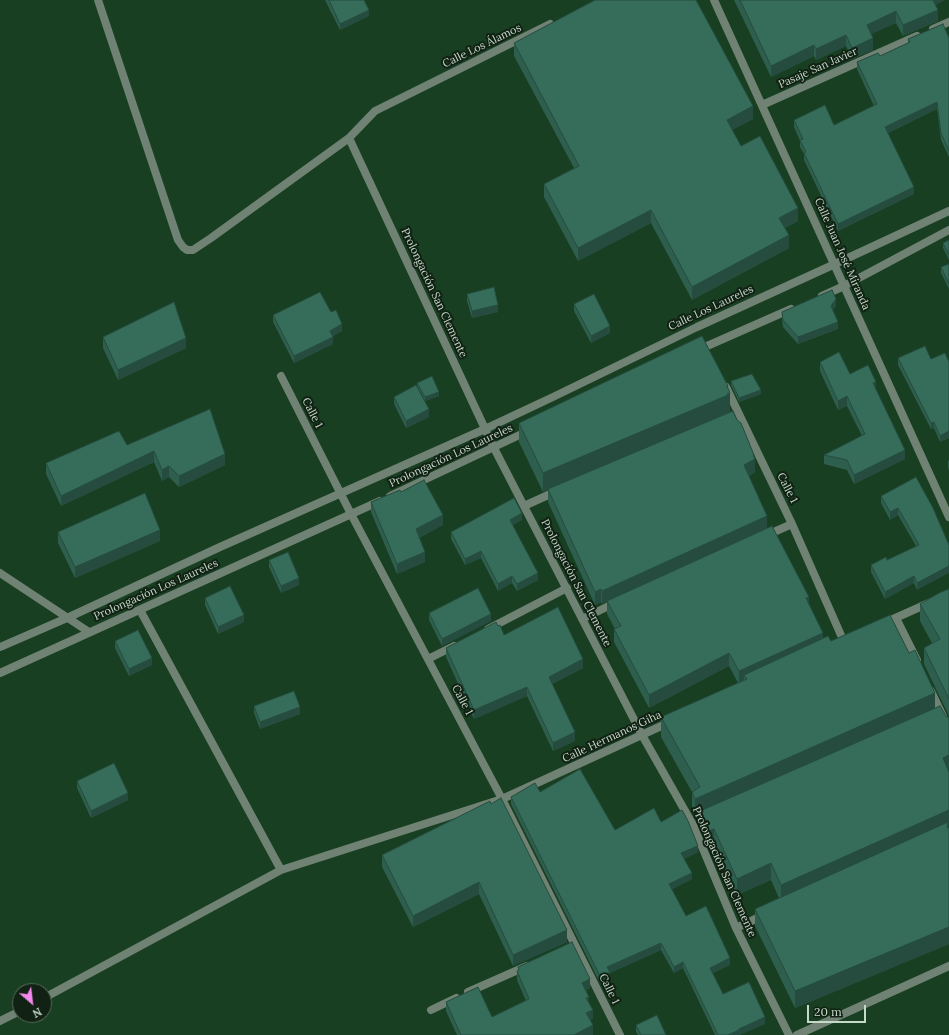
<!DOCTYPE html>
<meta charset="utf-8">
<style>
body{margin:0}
#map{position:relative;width:949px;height:1035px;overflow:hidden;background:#183f21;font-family:Lora,serif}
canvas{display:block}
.north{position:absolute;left:12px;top:983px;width:40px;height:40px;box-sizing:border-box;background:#112114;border:1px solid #596b5c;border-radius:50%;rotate:152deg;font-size:11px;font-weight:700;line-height:16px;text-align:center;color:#c4d9c7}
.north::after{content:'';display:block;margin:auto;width:14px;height:18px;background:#f589ef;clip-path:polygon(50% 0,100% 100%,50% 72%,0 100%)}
.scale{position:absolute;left:807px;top:1005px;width:59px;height:18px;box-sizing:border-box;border:2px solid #c4d9c7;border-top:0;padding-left:5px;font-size:12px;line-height:14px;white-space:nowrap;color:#c4d9c7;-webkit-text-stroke:3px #112114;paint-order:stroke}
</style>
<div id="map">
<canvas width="949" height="1035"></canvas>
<div class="north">N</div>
<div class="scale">20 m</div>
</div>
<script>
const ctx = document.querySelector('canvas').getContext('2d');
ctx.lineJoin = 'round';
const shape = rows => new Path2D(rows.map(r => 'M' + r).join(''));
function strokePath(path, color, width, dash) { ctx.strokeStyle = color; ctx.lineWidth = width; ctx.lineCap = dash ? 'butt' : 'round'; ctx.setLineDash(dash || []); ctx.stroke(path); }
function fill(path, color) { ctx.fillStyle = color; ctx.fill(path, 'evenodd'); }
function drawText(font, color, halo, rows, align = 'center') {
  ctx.font = font + ' Lora,serif'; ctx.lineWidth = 4; ctx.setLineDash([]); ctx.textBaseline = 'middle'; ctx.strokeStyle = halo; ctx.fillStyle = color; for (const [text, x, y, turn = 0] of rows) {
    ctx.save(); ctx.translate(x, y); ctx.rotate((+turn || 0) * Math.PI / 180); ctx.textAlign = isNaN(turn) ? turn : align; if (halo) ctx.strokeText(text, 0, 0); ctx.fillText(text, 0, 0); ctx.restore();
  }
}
strokePath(shape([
 [98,0,178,240,183,247,187,250,193,250,211,238,349,138,375,111,550,24],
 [714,0,949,517],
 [933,29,949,22],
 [762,105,917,36],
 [349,138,494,448,642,735,693,825,736,928,789,1035],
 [822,296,844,286,949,230],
 [698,350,791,309],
 [281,376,351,514,502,799,620,1035],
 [726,387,792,524,844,642],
 [390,496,528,431],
 [524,506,557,491],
 [767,535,792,524],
 [0,573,89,632],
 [140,610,281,870],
 [896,618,917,660],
 [582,619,617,602],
 [882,624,949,594],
 [488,629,567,588],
 [0,647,67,618,220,547,485,429,553,397,697,327,835,264,949,211],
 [428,659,454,646],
 [0,673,380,501],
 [931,691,949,729],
 [736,928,764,915],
 [468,992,527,966],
 [44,998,281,870,502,799,670,722],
 [431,1010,456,998],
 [0,1021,20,1011],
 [797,1035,949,966]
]), '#708273', 8);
fill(shape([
 [325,0,364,0,369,16,340,30],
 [734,0,945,0,935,5,938,21,903,36,896,23,871,34,873,50,852,59,846,46,816,60,814,56,771,77],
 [949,38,949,157,941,140,937,109,888,133,914,194,838,231,804,160,804,154,800,147,800,141,794,127,794,120,834,125,874,106,857,69,857,62,880,56,908,43,908,39],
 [514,43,753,119,732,130,741,146,798,221,785,228,789,248,692,300,651,223,578,261,544,197,544,184,574,168,514,56],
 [949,240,949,260,943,248,943,243],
 [949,264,949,289,941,273,941,267],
 [467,294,498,312,472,318,467,301],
 [574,304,610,333,591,343,574,311],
 [836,306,833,310,838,329,798,344,783,327,782,319,782,312],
 [273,315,342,331,333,336,333,344,294,363,273,322],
 [103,337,186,348,118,380,103,348],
 [898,358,931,359,949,362,949,438,940,442,934,428,931,429,898,365],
 [820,362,850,374,876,391,905,459,854,484,847,470,824,464,824,455,862,436,847,406,838,410,820,371],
 [731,381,761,394,739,402,731,385],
 [417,383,439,396,425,401,419,390,429,417,406,428,394,404,394,397,417,386],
 [728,389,730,412,754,457,755,472,749,476,767,528,809,605,823,638,831,641,935,708,948,828,949,827,949,944,795,1008,755,926,755,909,779,898,771,880,737,895,714,846,709,848,700,828,700,816,695,818,692,811,692,792,661,737,661,717,738,683,729,666,649,708,614,642,614,629,615,629,607,614,607,602,602,604,601,602,595,605,548,502,548,490,543,492,519,442,519,423],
 [127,445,225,465,179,487,169,477,162,481,154,462,61,506,46,474,46,463],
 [949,460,949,471,948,467,948,461],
 [401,492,443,525,419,538,425,562,397,574,371,512,371,502],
 [881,496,933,508,917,590,914,583,885,599,871,572,871,565,887,560,916,546,898,515,890,520,881,503],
 [522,520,513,525,538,580,517,591,512,583,498,591,481,558,465,565,451,539,451,532],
 [58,532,160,541,75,578,58,543],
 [269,560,299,585,281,593,269,567],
 [949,589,949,716,924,664,924,648,932,643,920,621,920,604],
 [205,598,244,622,218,634,205,605],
 [429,613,491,621,442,646,429,620],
 [498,626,504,635,583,668,552,684,575,741,553,751,527,696,474,719,446,657,446,648],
 [115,641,152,665,129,676,115,648],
 [254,706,300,714,260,729,254,713],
 [77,781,128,800,91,818,77,788],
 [540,792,615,830,661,822,698,852,684,859,692,879,672,889,686,916,730,965,713,973,723,994,765,1024,739,1035,715,1035,683,968,674,973,661,950,610,973,610,979,600,983,511,804,511,797],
 [491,804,567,942,513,966,479,894,413,927,382,867,382,855],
 [518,967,590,988,586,990,593,1019,590,1020,593,1035,457,1035,446,1011,446,1002,492,1017,526,1001,517,980,517,971,518,971],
 [636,1025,666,1035,638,1035,636,1032]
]), '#2e5e4d');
fill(shape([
 [931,0,945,0,931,7],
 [369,10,369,16,340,30,340,24],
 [938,10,938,21,903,36,903,25],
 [896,11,896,23,867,36,867,25],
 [846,35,846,46,816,60,816,49],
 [873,38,873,50,852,59,852,48],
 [814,45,814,56,771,77,771,66],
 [937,102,937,109,885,134,885,127],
 [753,106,753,119,727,133,727,120],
 [914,187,914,194,838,231,838,224],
 [798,208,798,221,779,231,779,218],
 [651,210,651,223,578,261,578,248],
 [789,235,789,248,692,300,692,287],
 [836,299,836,306,831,313,831,306],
 [498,305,498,312,472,318,472,311],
 [838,322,838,329,798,344,798,337],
 [342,324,342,331,330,338,330,331],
 [610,326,610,333,591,343,591,336],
 [333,337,333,344,294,363,294,356],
 [186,338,186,348,118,380,118,370],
 [876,382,876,391,873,383],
 [728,386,728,394,730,393,730,412,548,489,548,490,543,492,543,473],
 [761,390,761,394,739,402,739,398],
 [439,392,439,396,425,401,425,397],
 [847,396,847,406,838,410,838,401],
 [429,409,429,417,406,428,406,421],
 [934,422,934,428,931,429,931,423],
 [949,431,949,438,940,442,940,436],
 [905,450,905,459,854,484,854,475],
 [154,451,154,462,61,506,61,496],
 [225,454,225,465,179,487,179,476],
 [753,455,754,455,754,460,755,459,755,472,744,478,744,465],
 [169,466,169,477,162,481,162,470],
 [898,508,898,515,890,520,890,512],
 [522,513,522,520,510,527,510,520],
 [443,515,443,525,416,539,416,529],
 [767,516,767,529,602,604,602,591],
 [160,530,160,541,75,578,75,567],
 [481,551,481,558,465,565,465,559],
 [425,552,425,562,397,574,397,564],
 [949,566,949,573,917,590,917,583],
 [538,573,538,580,517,591,517,584],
 [512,576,512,583,498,591,498,584],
 [914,576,914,583,885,599,885,592],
 [299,578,299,585,281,593,281,586],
 [601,589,601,602,595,605,595,592],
 [809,597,809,610,806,598],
 [491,614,491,621,442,646,442,639],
 [244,615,244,622,218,634,218,627],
 [823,633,823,646,747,679,744,675,744,682,739,684,739,671],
 [729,653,729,666,649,708,649,695],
 [152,658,152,665,129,676,129,669],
 [583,659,583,668,549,685,549,677],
 [527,687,527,696,474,719,474,710],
 [935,693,935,712,700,811,700,816,695,818,695,799],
 [300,707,300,714,260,729,260,722],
 [575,732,575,741,553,751,553,743],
 [949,755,949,772,943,758],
 [128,793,128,800,91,818,91,811],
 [949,810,949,827,948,827,948,838,781,902,781,885],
 [714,829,714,846,709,848,709,831],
 [698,846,698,852,681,860,681,853],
 [771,863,771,880,737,895,737,879],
 [692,873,692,879,669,891,669,884],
 [479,882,479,894,413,927,413,916],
 [949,927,949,944,795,1008,795,991],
 [567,930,567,942,513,966,513,955],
 [661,943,661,950,610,973,610,979,600,983,600,976,607,967],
 [730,958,730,965,710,974,710,968],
 [683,962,683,968,674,973,674,967],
 [590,979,590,988,582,992,582,983],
 [589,997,589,1006,586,998],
 [593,1010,593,1019,586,1022,586,1013],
 [765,1017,765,1024,739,1035,728,1035,739,1029],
 [593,1025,593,1035,574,1035]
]), '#254c3f');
const building = shape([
 [329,0,364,0,369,10,340,24,329,0],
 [595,0,696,0,753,106,727,120,741,146,760,136,798,208,779,218,789,235,692,287,651,210,578,248,544,184,579,166,514,43,595,0],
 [740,0,933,0,938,10,903,25,896,11,867,25,873,38,852,48,846,35,816,49,814,45,771,66,740,0],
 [943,24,949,38,949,151,941,133,937,102,885,127,914,187,838,224,804,153,806,152,800,140,803,139,794,120,825,105,834,125,877,104,857,62,878,53,880,56,910,42,908,39,943,24],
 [949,240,949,255,943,243,949,240],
 [949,264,949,284,941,267,949,264],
 [494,287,498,305,472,311,467,294,494,287],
 [832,290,836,299,831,306,838,322,798,337,783,320,782,312,832,290],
 [320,292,331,312,336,310,342,324,330,331,333,337,294,356,273,315,320,292],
 [594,294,610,326,591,336,574,304,594,294],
 [174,302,186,338,118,370,103,337,174,302],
 [702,336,728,386,727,386,730,393,727,394,728,395,543,473,519,423,702,336],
 [925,346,931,359,945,353,949,362,949,431,940,436,934,422,931,423,898,358,925,346],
 [839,352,850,374,868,365,876,382,873,383,905,450,854,475,847,460,824,455,865,434,847,396,838,401,820,362,839,352],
 [752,374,761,390,739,398,731,381,752,374],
 [432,376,439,392,425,397,417,383,432,376],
 [416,385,429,409,406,421,394,397,416,385],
 [210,409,225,454,179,476,169,466,162,470,154,451,61,496,46,463,119,431,127,445,210,409],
 [733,411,737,420,741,423,754,455,753,455,755,459,744,465,767,516,602,591,601,589,595,592,548,489,733,411],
 [916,477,933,508,949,545,949,566,917,583,914,576,885,592,871,565,886,557,887,560,919,545,898,508,890,512,881,496,916,477],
 [424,480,443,515,416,529,425,552,397,564,371,502,400,490,401,492,424,480],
 [145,493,160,530,75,567,58,532,145,493],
 [514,498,522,513,510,520,538,573,517,584,512,576,498,584,481,551,465,559,451,532,514,498],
 [772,526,809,597,806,598,823,633,739,671,729,653,649,695,614,629,621,626,607,601,772,526],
 [288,552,299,578,281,586,269,560,288,552],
 [230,586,244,615,218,627,205,598,230,586],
 [478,588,491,614,442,639,429,613,478,588],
 [949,589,949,699,924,648,940,639,920,604,941,592,949,589],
 [558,607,583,659,549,677,575,732,553,743,527,687,474,710,446,648,496,622,498,626,500,625,504,635,558,607],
 [890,615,909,653,915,650,935,693,695,799,692,792,700,787,661,717,747,679,744,675,828,636,831,641,890,615],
 [138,630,152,658,129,669,115,641,138,630],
 [294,691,300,707,260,722,254,706,294,691],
 [940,706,946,716,949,718,949,755,943,758,949,772,949,810,781,885,771,863,737,879,714,829,709,831,700,811,940,706],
 [114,763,128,793,91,811,77,781,114,763],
 [580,769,615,830,654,808,661,822,682,810,688,821,698,846,681,853,692,873,669,884,686,916,706,906,730,958,710,968,723,994,749,982,765,1017,739,1029,739,1030,728,1035,718,1035,683,962,674,967,661,943,607,967,610,972,600,976,511,797,535,783,540,792,580,769],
 [501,798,567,930,513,955,479,882,413,916,382,855,490,801,491,804,501,798],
 [948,822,947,828,949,827,949,927,795,991,755,909,948,822],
 [572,942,590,979,582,983,589,997,586,998,593,1010,586,1013,593,1025,574,1035,461,1035,446,1002,478,987,492,1017,529,999,517,971,519,970,518,967,572,942],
 [657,1015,666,1035,641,1035,636,1025,657,1015]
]);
fill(building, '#356d5a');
strokePath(building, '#254c3f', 1);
drawText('11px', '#c4d9c7', '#112114', [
 ["Calle Los Álamos",482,46,-26],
 ["Pasaje San Javier",818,68,-24],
 ["Calle Juan José Miranda",842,254,66],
 ["Prolongación San Clemente",434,293,65],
 ["Calle Los Laureles",711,308,-25],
 ["Calle 1",312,413,63],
 ["Prolongación Los Laureles",451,456,-25],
 ["Calle 1",787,488,63],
 ["Prolongación San Clemente",576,583,63],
 ["Prolongación Los Laureles",156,590,-24],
 ["Calle 1",462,700,62],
 ["Calle Hermanos Giha",612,737,-25],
 ["Prolongación San Clemente",724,872,66],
 ["Calle 1",609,989,64]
]);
</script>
